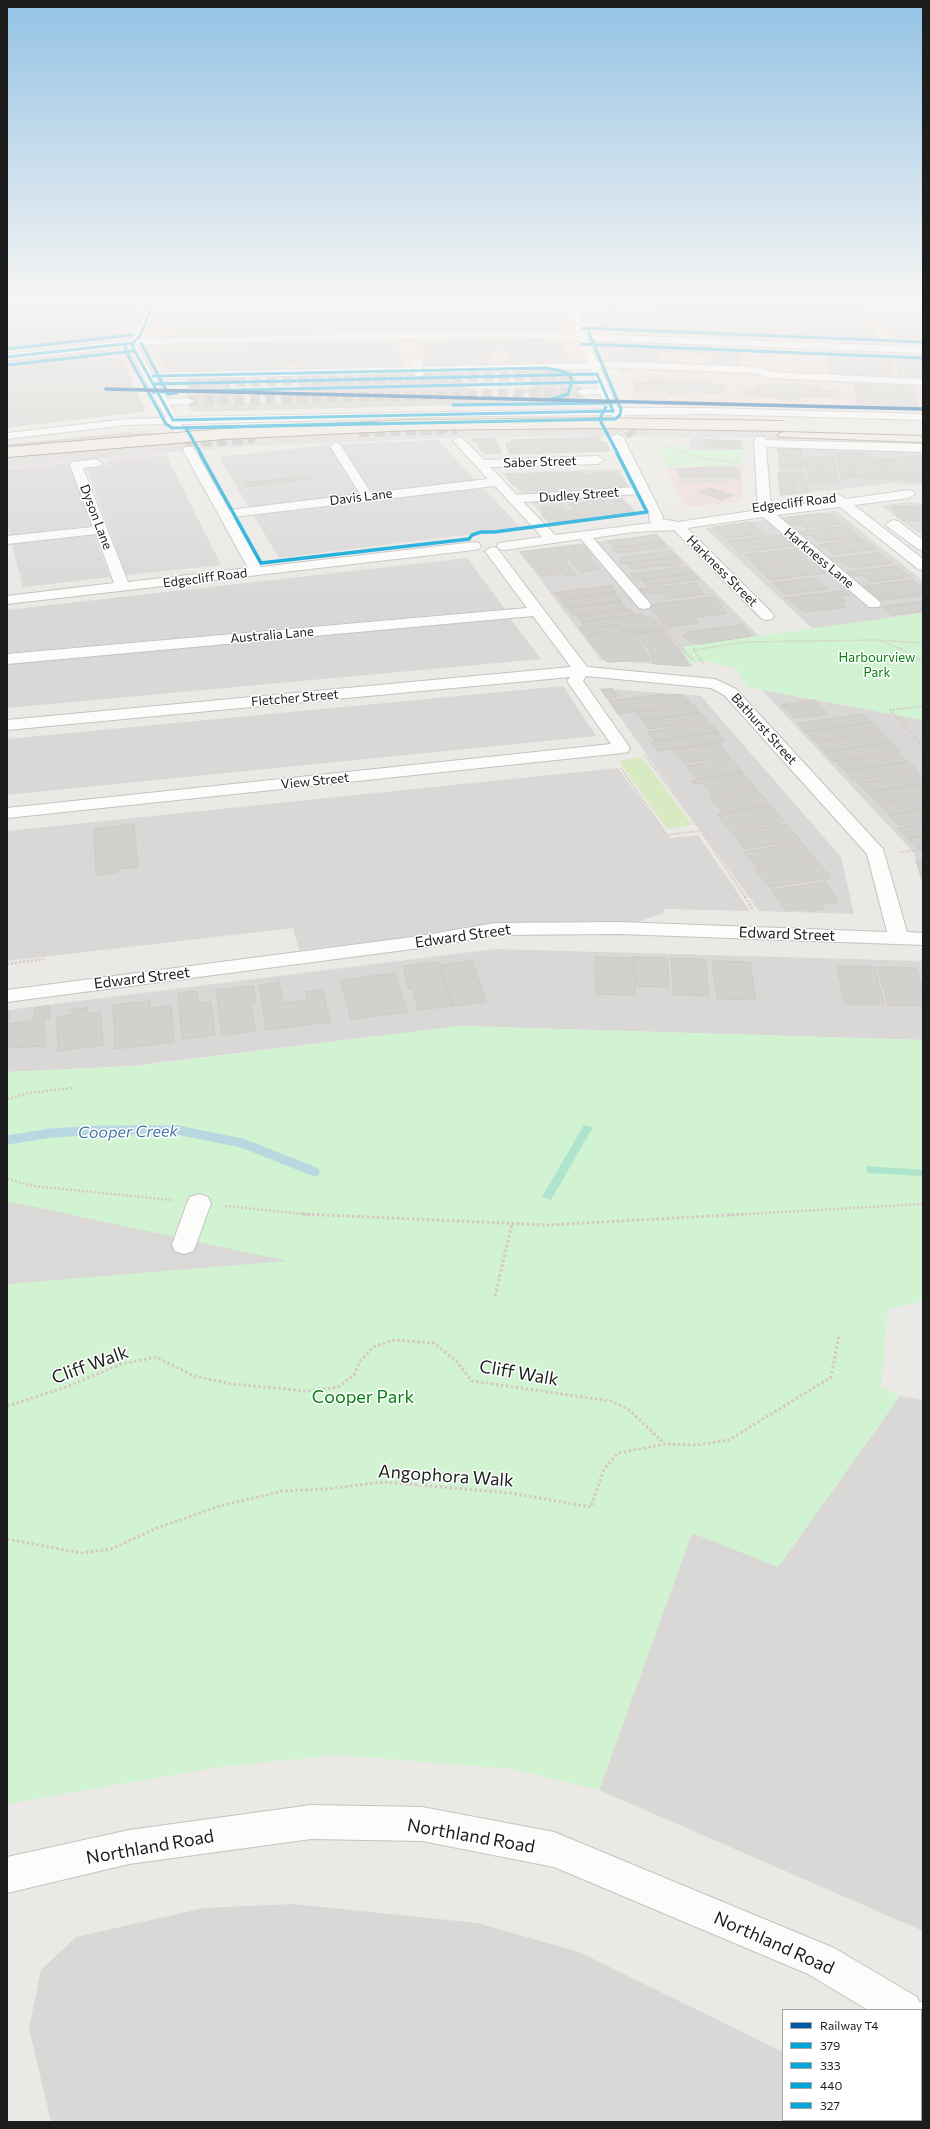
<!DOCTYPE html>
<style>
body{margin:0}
#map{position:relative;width:930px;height:2129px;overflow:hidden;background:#ebe9e5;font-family:Commissioner,sans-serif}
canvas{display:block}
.frame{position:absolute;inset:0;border:8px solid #1d1d1d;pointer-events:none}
.legend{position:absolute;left:782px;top:2009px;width:140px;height:112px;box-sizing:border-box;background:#fff;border:1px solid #a5a5a5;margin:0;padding:5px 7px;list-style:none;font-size:12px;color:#1d1d1d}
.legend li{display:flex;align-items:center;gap:8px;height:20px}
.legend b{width:20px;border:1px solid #a5a5a5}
</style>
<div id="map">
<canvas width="930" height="2129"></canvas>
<div class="frame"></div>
<ul class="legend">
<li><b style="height:5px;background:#005aa3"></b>Railway T4</li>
<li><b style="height:5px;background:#03a6da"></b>379</li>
<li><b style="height:5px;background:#03a6da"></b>333</li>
<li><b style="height:5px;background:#03a6da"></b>440</li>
<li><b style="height:5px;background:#03a6da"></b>327</li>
</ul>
</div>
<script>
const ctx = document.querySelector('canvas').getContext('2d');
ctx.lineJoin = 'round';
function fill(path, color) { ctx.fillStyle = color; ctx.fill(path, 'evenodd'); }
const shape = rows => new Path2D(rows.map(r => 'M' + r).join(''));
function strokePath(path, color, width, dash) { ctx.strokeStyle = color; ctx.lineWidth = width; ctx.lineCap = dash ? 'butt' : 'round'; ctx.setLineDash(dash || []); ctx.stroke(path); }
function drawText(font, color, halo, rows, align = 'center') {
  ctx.font = font + ' Commissioner,sans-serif'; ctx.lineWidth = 3; ctx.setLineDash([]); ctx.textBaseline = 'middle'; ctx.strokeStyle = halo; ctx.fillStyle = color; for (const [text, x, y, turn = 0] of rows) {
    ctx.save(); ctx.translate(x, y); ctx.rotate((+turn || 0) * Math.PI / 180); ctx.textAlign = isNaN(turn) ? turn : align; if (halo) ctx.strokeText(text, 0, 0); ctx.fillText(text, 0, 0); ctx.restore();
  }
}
fill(shape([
 [691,438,742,440,744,450,688,450],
 [438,440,521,528,279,558,219,457,327,445],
 [779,446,923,451,923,485,891,483,780,496],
 [166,455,221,565,126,575,86,467,108,465,107,461],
 [68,463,93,526,10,536,7,523,7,470],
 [618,469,629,488,524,496,502,473],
 [619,494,639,514,553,525,529,501],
 [905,502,923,503,923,536,881,506],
 [836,511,923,581,923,613,813,629,705,528],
 [93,532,110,577,23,587,11,542],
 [657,534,759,636,682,647,693,667,601,660,519,551],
 [467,558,505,609,7,653,7,610],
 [509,617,541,659,7,708,7,661],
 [563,686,596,736,7,795,7,739],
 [599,688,701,696,841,857,854,914,759,911],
 [762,690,923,720,923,880,914,853],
 [618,768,669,838,698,835,750,911,664,909,663,913,629,925,516,925,299,950,293,928,7,961,7,831],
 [495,949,923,961,923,1040,460,1026,130,1066,7,1072,7,1010],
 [900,1396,923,1400,923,1931,599,1790,692,1532,778,1567],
 [293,1904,477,1923,579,1952,783,2052,783,2120,920,2120,923,2122,51,2122,29,2029,41,1970,76,1937,204,1908]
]), '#dad8d6');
fill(shape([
 [7,300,923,300,923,411,640,404,633,402,615,364,124,374,145,411,7,427],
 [743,466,741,501,692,507,684,504,666,468]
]), '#eedcd9');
fill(shape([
 [148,430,157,432,166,455,107,461,106,458,7,470,7,444]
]), '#e9dde4');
fill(shape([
 [642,757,692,825,667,829,619,761]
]), '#d8eac2');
fill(shape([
 [686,446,688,450,744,450,742,465,666,467,657,447],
 [923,613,923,720,748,687,735,668,704,661,690,664,681,647],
 [460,1026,923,1040,923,1301,888,1309,881,1388,900,1396,778,1567,692,1533,599,1790,512,1769,337,1755,219,1767,7,1804,7,1072,136,1066]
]), '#d1f3d1');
fill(shape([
 [584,1125,593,1127,551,1200,542,1197],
 [866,1166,923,1170,923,1176,867,1173]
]), '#aee4cd');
fill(shape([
 [741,476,741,481,683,483,681,478],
 [7,1201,287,1261,7,1284]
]), '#dad9d7');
fill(shape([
 [493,418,638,418,784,422,784,439,632,436,469,437,246,446,7,466,7,447,229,429]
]), '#dcdbd9');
strokePath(shape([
 [7,1140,52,1133,100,1130,177,1130,242,1143,315,1172]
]), '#b7d8e0', 9);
const building = shape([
 [7,300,138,300,134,308,76,308,73,312,50,313,33,347,7,350,7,300],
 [170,300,219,300,172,301,170,300],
 [76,308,134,308,120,336,33,347,50,313,73,312,76,308],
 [654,308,710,308,723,335,666,333,654,308],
 [710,308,749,308,765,337,723,335,710,308],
 [749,308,834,309,854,338,765,337,749,308],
 [834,309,858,309,880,339,854,338,834,309],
 [380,310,390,310,390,330,379,330,380,310],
 [380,310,379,330,360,331,362,311,380,310],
 [390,310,401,310,401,330,390,330,390,310],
 [401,310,439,310,440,331,401,331,401,310],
 [439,310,447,310,449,330,440,331,439,310],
 [447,310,458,310,459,330,449,330,447,310],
 [458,310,477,310,478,330,459,330,458,310],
 [477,310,487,310,488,330,478,330,477,310],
 [487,310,497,310,498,330,488,330,487,310],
 [497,310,506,310,507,316,512,316,514,330,498,330,497,310],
 [506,310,558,310,562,330,529,330,528,316,507,316,506,310],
 [613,310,633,310,648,314,649,317,656,317,658,323,651,323,652,327,639,331,618,331,598,325,596,316,613,310],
 [266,311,324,311,319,332,259,333,266,311],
 [266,311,259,333,219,334,226,312,266,311],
 [324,311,362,311,360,331,319,332,324,311],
 [167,312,187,312,184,322,162,322,167,312],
 [187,312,197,312,190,334,179,334,187,312],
 [197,312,206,312,198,334,190,334,197,312],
 [206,312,226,312,219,334,198,334,206,312],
 [882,313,921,316,923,318,921,318,923,321,923,336,901,338,893,336,876,315,883,315,882,313],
 [512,316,528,316,529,330,514,330,512,316],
 [162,322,184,322,179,334,160,328,162,322],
 [510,340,545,341,560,345,570,364,509,365,510,340],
 [510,340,510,351,489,351,487,341,510,340],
 [458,341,487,341,491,364,462,364,458,341],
 [458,341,462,367,444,367,439,342,458,341],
 [377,342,397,342,403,367,381,368,377,342],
 [377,342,381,368,362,368,347,343,377,342],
 [422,342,439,342,444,367,427,367,422,342],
 [328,343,347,343,362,368,340,369,328,343],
 [328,343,340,369,323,369,309,344,328,343],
 [264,344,282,344,293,362,285,362,289,369,280,369,264,344],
 [264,344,280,369,261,370,249,345,264,344],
 [282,344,292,344,306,369,297,369,282,344],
 [292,344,309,344,323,369,306,369,292,344],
 [611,344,652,345,652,364,612,361,605,346,611,344],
 [249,345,261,370,233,371,220,346,249,345],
 [652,345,661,345,659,364,652,364,652,345],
 [661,345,712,347,712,354,660,352,661,345],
 [203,346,220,346,233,371,217,371,203,346],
 [203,346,217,371,168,372,155,347,203,346],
 [712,347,741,349,740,367,711,365,712,347],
 [107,351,99,359,112,360,120,357,145,411,7,427,7,361,107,351],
 [828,352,889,354,893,376,830,373,828,352],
 [895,358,923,359,923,377,899,376,895,358],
 [570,368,585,399,580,399,581,401,207,411,191,410,186,397,190,377,570,368],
 [520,371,527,372,528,376,540,379,532,381,541,384,520,392,531,393,532,398,470,399,469,395,480,392,458,386,464,383,455,380,466,377,466,373,473,372,520,371],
 [258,376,290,376,296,377,295,381,309,383,300,386,306,389,284,397,292,398,292,403,232,404,232,400,244,398,225,391,232,388,222,385,235,382,235,378,258,376],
 [649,379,709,381,709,384,724,386,724,393,686,392,686,394,668,394,668,391,634,390,635,383,649,383,649,379],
 [858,384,913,387,918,409,858,406,855,385,858,384],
 [758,385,820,386,821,389,826,391,837,391,839,398,799,397,800,400,781,399,780,397,744,396,743,389,753,389,758,388,758,385],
 [130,433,130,435,149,433,151,436,7,450,7,445,130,433],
 [599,437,601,442,606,442,610,451,509,454,506,443,511,443,511,440,599,437],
 [495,438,501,453,485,454,484,451,480,451,477,442,473,442,472,439,495,438],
 [704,440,740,441,740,445,704,443,704,440],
 [704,443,740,445,740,449,704,446,704,443],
 [777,449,800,449,801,457,779,456,777,449],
 [837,453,850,453,856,477,841,478,837,453],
 [850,453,865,454,872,479,856,477,850,453],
 [787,456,801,457,804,467,780,467,778,459,788,459,787,456],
 [809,456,819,457,825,482,810,482,806,463,804,463,803,458,809,459,809,456],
 [904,457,915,457,923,478,922,481,909,481,904,466,908,466,904,457],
 [915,457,923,457,923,478,915,457],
 [819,458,833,458,839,483,825,482,819,458],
 [869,458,884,459,889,479,875,479,869,458],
 [884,459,895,459,897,465,901,466,906,480,889,479,884,459],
 [709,467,735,467,741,476,681,477,677,469,709,467],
 [552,472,553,473,564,487,554,488,542,473,552,472],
 [563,472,575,487,565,488,553,473,563,472],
 [578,472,580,475,617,473,629,487,588,491,585,487,576,488,565,473,578,472],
 [517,473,519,475,531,490,526,491,518,486,514,486,504,474,517,473],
 [542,473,554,488,555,489,543,490,530,474,542,473],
 [778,473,791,473,795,494,780,494,778,473],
 [791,473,804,474,808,492,795,494,791,473],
 [530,474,543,490,543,491,531,490,519,475,530,474],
 [309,476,310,478,247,487,244,483,309,476],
 [710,488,733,495,722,500,699,492,710,488],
 [601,499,608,506,611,506,622,516,609,517,591,501,601,499],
 [622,500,636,514,623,515,613,505,616,505,612,501,622,500],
 [588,502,594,508,598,507,609,517,594,519,577,503,588,502],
 [577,503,594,519,580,521,570,511,575,511,569,504,577,503],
 [560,505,567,512,570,511,580,521,566,523,550,507,560,505],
 [893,506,921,507,923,520,903,521,901,517,897,516,893,506],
 [550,507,566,523,551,525,541,514,546,514,540,508,550,507],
 [823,513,834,515,842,523,807,528,802,524,793,525,779,518,823,513],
 [750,522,763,534,727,538,714,527,750,522],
 [847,526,859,538,818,541,810,535,800,536,795,532,847,526],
 [656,535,663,542,613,547,607,541,656,535],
 [782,535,794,546,740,552,727,541,782,535],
 [862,539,867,543,870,543,875,549,835,554,826,547,822,547,819,545,862,539],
 [663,542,668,547,617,553,611,548,663,542],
 [583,545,592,556,589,556,600,569,592,570,572,546,583,545],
 [572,546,592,570,581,572,557,548,572,546],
 [557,548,566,558,563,559,576,575,566,576,545,549,557,548],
 [545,549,554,560,551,560,562,574,550,575,531,551,545,549],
 [796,549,808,560,756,566,744,555,796,549],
 [531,551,550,575,542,576,519,552,531,551],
 [671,551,677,557,621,564,619,561,624,560,621,557,671,551],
 [878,553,891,563,852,568,841,562,831,563,826,559,878,553],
 [677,557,682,563,679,563,681,565,670,567,668,565,632,569,626,563,677,557],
 [813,562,825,573,770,580,758,568,813,562],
 [896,566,910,577,871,582,862,575,847,577,842,573,896,566],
 [686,567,693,573,635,580,629,574,686,567],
 [693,573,699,579,647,586,641,580,693,573],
 [815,578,828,589,785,594,773,583,815,578],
 [912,580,923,589,923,595,875,601,858,587,912,580],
 [696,583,704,594,667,599,661,592,644,594,640,589,696,583],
 [612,586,616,592,560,598,555,593,612,586],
 [844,591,849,595,840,596,846,601,841,602,846,607,804,612,785,598,844,591],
 [615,593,622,601,566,607,560,600,615,593],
 [714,597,726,613,692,618,698,623,667,627,648,605,714,597],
 [923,601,923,611,892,615,882,607,923,601],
 [621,602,627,608,572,615,568,608,621,602],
 [630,609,635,615,582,622,577,616,630,609],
 [641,614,648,618,652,617,664,630,649,632,646,629,623,632,617,625,599,627,603,632,585,635,578,627,584,626,581,622,641,614],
 [743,625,751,636,699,644,691,643,683,635,688,634,686,632,743,625],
 [617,626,623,632,645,629,648,632,634,634,650,660,607,662,591,644,587,636,604,633,600,628,617,626],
 [664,631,679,650,689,666,654,664,649,650,636,634,664,631],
 [612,688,618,697,607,699,601,690,612,688],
 [664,694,666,696,682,694,690,703,618,714,609,701,664,694],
 [815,700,828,714,794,718,781,705,815,700],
 [694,705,700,713,642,720,636,712,694,705],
 [700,713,708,721,649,729,642,720,700,713],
 [863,714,872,722,806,732,798,723,863,714],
 [872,722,880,731,814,741,806,732,872,722],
 [710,723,718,732,655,741,647,732,710,723],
 [718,732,725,741,658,751,651,742,718,732],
 [882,733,891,742,825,752,816,742,882,733],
 [891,742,900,751,833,761,825,752,891,742],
 [719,743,730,757,684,763,673,750,719,743],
 [899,753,908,762,845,771,836,762,899,753],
 [731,759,743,772,697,779,686,766,731,759],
 [908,762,918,771,854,781,845,771,908,762],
 [743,773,756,788,712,795,702,783,694,784,691,781,743,773],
 [919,773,923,777,923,784,867,792,858,783,919,773],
 [923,784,923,796,877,803,867,792,923,784],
 [757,790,770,805,722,812,710,797,757,790],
 [923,798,923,809,889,815,879,804,923,798],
 [771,806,784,822,729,830,717,814,771,806],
 [923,809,923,821,898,825,889,815,923,809],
 [923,823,923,836,907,838,897,828,923,823],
 [134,824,138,867,117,869,117,872,96,875,94,829,134,824],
 [787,824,800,840,744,849,732,832,787,824],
 [923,836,923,848,918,849,907,838,923,836],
 [801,842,815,858,757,868,744,852,801,842],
 [816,860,831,878,769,887,756,870,816,860],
 [916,860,923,860,923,884,916,860],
 [825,882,838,902,822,904,825,909,810,911,808,908,787,911,771,890,825,882],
 [595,957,633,958,635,995,596,994,595,957],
 [634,957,667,958,669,987,636,986,634,957],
 [671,958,705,959,709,996,674,995,671,958],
 [472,961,486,1002,453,1006,440,965,472,961],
 [712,961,750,962,756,1000,717,999,712,961],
 [439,962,453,1006,418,1010,412,988,409,989,403,966,439,962],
 [837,966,875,967,884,1004,845,1004,837,966],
 [878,967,916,968,923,991,923,1006,888,1005,878,967],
 [395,973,407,1012,351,1019,341,980,395,973],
 [279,982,283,1003,307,1000,306,992,323,990,330,1022,266,1030,259,985,279,982],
 [253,986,256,1003,251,1004,256,1031,222,1035,216,990,253,986],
 [197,991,198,1003,211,1002,215,1035,182,1039,178,993,197,991],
 [150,1001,150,1008,171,1006,174,1042,115,1049,113,1005,150,1001],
 [49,1006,50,1019,44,1020,45,1046,7,1048,7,1012,10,1012,10,1024,34,1021,34,1008,49,1006],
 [87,1008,88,1014,101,1012,103,1045,58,1051,57,1017,72,1015,72,1010,87,1008]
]);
fill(building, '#d3d1ce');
strokePath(building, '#cecac6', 1);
strokePath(shape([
 [189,383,573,375],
 [188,401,582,392],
 [621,418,632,436],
 [758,421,760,439],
 [359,432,458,429],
 [186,443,250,439,249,434,224,435]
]), '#c2c0bd', 10, [10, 5.5]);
const minor = shape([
 [150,300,160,300,158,303,923,300,923,304,579,306,586,334,923,347,923,353,588,340,597,361,758,367,771,372,923,379,923,385,769,378,756,373,600,367,617,408,708,408,923,414,923,420,708,414,624,415,627,418,621,421,611,415,482,416,181,424,185,431,179,434,175,433,170,424,127,425,7,439,7,433,127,419,166,418,128,347,7,360,7,354,130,340,136,335,150,300],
 [570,306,576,334,500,331,143,339,156,309,570,306],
 [500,337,578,340,587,363,152,373,138,348,138,345,151,344,500,337],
 [590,369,598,388,582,389,577,392,582,395,600,394,606,409,177,417,170,405,188,404,194,401,188,398,167,399,156,379,590,369],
 [617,434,623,437,663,517,662,519,678,522,758,510,754,443,756,437,764,437,766,440,923,444,923,452,766,447,771,508,832,500,831,498,833,495,837,494,846,499,909,490,913,491,915,494,909,498,854,505,923,559,923,570,918,569,840,507,777,515,879,601,881,604,879,607,869,607,763,517,687,528,772,613,774,616,772,619,767,620,762,619,674,530,633,532,593,538,649,602,651,605,649,608,644,609,639,608,581,539,504,550,499,549,497,546,499,543,542,537,495,486,233,517,261,567,474,542,479,543,481,546,479,549,474,550,7,604,7,596,114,583,96,534,7,544,7,536,93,527,70,465,72,462,96,459,102,463,100,466,83,468,128,582,248,568,183,450,185,447,193,447,229,510,360,494,330,446,336,442,340,444,371,493,488,479,455,443,453,441,455,439,459,437,463,439,484,460,598,456,604,460,598,464,490,467,517,495,636,487,611,437,617,434],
 [639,494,650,516,649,519,651,523,555,535,523,502,639,494],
 [893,520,898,521,923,540,923,550,918,549,888,527,886,524,893,520],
 [492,547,497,548,587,667,715,679,736,689,883,849,907,932,923,933,923,945,620,934,495,935,420,948,7,1002,7,990,420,936,495,923,620,922,887,932,867,854,724,695,711,688,586,676,583,681,630,748,628,752,622,753,7,818,7,808,611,744,567,681,570,677,7,730,7,720,571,667,533,616,7,664,7,654,527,608,485,551,492,547],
 [199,1194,208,1197,211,1203,196,1245,193,1251,184,1254,175,1251,172,1245,187,1203,190,1197,199,1194],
 [311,1805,422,1807,554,1832,834,1948,917,1997,919,2002,923,2002,923,2040,921,2039,921,2010,868,2010,808,1974,554,1867,422,1841,311,1839,129,1864,7,1893,7,1857,129,1830,311,1805]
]);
const major = shape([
 [784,432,923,436,923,442,780,437,778,435,780,433,784,432]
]);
strokePath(minor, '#c4c3c1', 2);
strokePath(major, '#a19681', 2);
strokePath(shape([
 [473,389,498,390],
 [664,446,689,454]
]), '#d6c7c4', 1, [1, 1]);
strokePath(shape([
 [686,453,700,458,741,463],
 [551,593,600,587],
 [657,619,684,650],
 [881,641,903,650],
 [694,650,744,642,877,640,923,643]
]), '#d6c7c4', 1.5, [1, 1]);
strokePath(shape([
 [683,649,693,660],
 [695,649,693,649,703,663],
 [901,649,923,662],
 [890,710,923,746],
 [890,710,923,706],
 [644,754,701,831,746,898],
 [621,768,667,835,700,831],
 [900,852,923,850]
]), '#d6c7c4', 2, [1.5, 1.5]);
strokePath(shape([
 [745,897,754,911],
 [7,964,44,959],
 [7,1099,29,1093,72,1088],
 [7,1179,33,1186,172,1200],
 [225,1206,312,1215],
 [729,1215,923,1204]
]), '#d6c7c4', 2.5, [2, 2]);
strokePath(shape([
 [302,1214,547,1225,747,1214],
 [495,1296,512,1224],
 [7,1406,66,1387,121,1364,156,1357,194,1376,232,1384,307,1391,338,1387,354,1375,360,1361,373,1347,394,1340,434,1343,456,1361,472,1381,611,1401,628,1409,665,1444],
 [7,1539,81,1553,111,1549,157,1528,220,1506,283,1491,326,1489,384,1482,510,1493,591,1507,604,1469,618,1453,666,1444,697,1445,729,1440,831,1377,839,1335]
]), '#d6c7c4', 3, [2.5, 2.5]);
fill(minor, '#fcfcfb');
fill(major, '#f0ebe3');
const minorBridge = shape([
 [417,366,419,372]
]);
const majorBridge = shape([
 [7,452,223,434,412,425,597,423,784,426]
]);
strokePath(minorBridge, '#c4c3c1', 12, []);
strokePath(majorBridge, '#a19681', 12, []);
strokePath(minorBridge, '#fcfcfb', 10);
strokePath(majorBridge, '#f0ebe3', 10);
strokePath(shape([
 [133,343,133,348,173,420,613,411,597,374],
 [133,343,140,336,155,300],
 [7,357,133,343],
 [153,384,597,374]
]), '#03a6da', 3);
strokePath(shape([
 [125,343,126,352,166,424,172,428,615,419,620,415,621,409,589,333],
 [582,344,923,358],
 [8,365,134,351],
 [153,392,597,382]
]), '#03a6da', 3);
strokePath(shape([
 [582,328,923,342],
 [453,405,613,403],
 [606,407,601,416,601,422,618,454],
 [201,454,186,428,377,423]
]), '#03a6da', 3);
strokePath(shape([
 [200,453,261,563,469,539,472,535,481,532,494,532,647,512,617,453]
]), '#03a6da', 3.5);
strokePath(shape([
 [141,343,168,394,177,393],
 [7,349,132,335],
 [153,376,546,368,562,371,570,376,572,381,568,394,550,400]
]), '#03a6da', 3);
strokePath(shape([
 [106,389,923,409]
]), '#005aa3', 3.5);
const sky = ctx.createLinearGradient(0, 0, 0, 598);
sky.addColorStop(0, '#94c2e5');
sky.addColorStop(0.5, '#f6f5f3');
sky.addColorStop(1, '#f6f5f300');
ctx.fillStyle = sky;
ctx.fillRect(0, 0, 930, 598);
drawText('13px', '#1d1d1d', '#fff', [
 ["Saber Street",540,462,-2],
 ["Dudley Street",579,495,-4],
 ["Davis Lane",361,497,-7],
 ["Edgecliff Road",794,503,-7],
 ["Dyson Lane",96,517,69],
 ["Harkness Lane",819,558,40],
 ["Harkness Street",722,571,45],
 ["Edgecliff Road",205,578,-7],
 ["Australia Lane",272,635,-5],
 ["Fletcher Street",295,698,-5],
 ["Bathurst Street",764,729,48],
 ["View Street",315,781,-6]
]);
drawText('13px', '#087d11', '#fff', [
 ["Harbourview",877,658],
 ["Park",877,673]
]);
drawText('15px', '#1d1d1d', '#fff', [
 ["Edward Street",787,934,2],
 ["Edward Street",463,936,-8],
 ["Edward Street",142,978,-7]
]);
drawText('italic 16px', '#4477a6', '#fff', [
 ["Cooper Creek",128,1132,-1]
]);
drawText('18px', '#1d1d1d', '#fff', [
 ["Cliff Walk",90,1365,-20],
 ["Cliff Walk",519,1373,10],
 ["Angophora Walk",446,1476,4],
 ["Northland Road",471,1836,10],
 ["Northland Road",150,1847,-10],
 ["Northland Road",774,1943,24]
]);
drawText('18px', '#087d11', '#fff', [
 ["Cooper Park",363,1397]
]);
</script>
